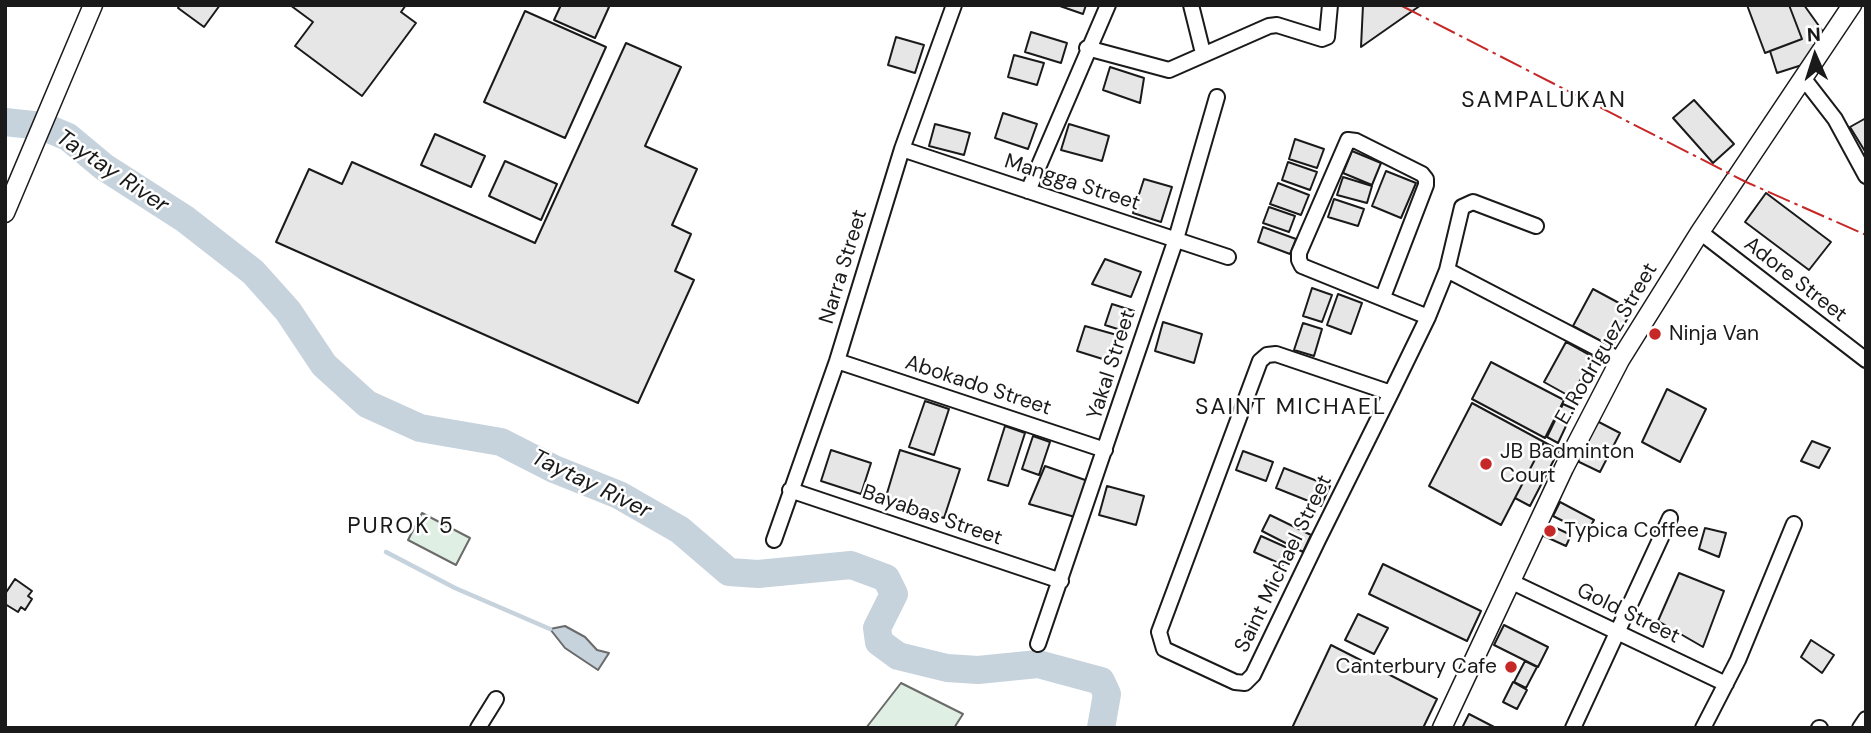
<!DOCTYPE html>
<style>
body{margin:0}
#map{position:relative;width:1871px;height:733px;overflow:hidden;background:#fff;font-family:"DM Sans",sans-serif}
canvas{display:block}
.frame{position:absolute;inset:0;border:7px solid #1a1a1a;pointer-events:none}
.north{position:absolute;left:1780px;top:21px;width:70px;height:70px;-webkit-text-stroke:5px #fff;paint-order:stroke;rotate:357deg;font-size:19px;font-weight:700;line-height:28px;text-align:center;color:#1a1a1a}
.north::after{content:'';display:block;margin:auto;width:24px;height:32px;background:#1a1a1a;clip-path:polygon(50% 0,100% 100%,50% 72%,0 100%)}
</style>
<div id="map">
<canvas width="1871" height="733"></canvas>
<div class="frame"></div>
<div class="north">N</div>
</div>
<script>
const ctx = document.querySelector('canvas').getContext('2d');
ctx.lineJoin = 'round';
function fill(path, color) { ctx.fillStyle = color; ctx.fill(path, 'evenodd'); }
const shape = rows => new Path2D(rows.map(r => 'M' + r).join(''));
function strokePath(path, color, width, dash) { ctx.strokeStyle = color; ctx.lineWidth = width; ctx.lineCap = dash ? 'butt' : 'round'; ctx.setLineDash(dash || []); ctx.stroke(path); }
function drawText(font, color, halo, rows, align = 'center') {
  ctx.font = font + ' "DM Sans",sans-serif'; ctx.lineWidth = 5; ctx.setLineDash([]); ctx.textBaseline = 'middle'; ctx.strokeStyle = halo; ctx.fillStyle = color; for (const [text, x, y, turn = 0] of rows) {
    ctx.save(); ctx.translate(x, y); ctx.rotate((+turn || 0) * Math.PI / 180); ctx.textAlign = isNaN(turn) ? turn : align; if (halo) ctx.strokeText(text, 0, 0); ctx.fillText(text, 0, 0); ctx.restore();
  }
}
const green = shape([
 [422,513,470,538,456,565,408,540,422,513],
 [901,683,963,714,954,728,866,728,901,683]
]);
fill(green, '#e0efe3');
strokePath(green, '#6a6a6a', 2);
const water = shape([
 [565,626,585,637,597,650,609,653,598,670,565,648,550,629,565,626]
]);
fill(water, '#c6d2dc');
strokePath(water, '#6a6a6a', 2);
strokePath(shape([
 [386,552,455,588,550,629]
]), '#c6d2dc', 4.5);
strokePath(shape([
 [5,122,42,126,68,137,104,167,185,219,253,272,288,311,324,365,367,404,420,428,501,442,554,469,619,495,680,530,729,572,758,574,851,565,886,578,894,594,877,628,879,642,898,656,947,668,978,670,1038,664,1101,681,1107,694,1101,728]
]), '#c6d2dc', 28);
const building = shape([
 [180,5,220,5,204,27,178,8,180,5],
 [290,5,406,5,401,12,416,23,362,96,295,46,313,22,290,5],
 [561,5,605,5,609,7,595,38,554,20,561,5],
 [1057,5,1086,5,1083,14,1057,5],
 [1363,5,1421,5,1361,47,1363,5],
 [1747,5,1789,5,1802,39,1765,53,1747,5],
 [1789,5,1804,5,1824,33,1802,65,1777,73,1770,51,1802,39,1789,5],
 [525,11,606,47,565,138,484,102,525,11],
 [1031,32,1067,43,1061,63,1025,52,1031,32],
 [896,37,924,45,915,73,888,65,896,37],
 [626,43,681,67,645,146,697,169,672,225,691,234,675,271,694,280,638,403,276,242,309,169,342,184,352,162,535,243,626,43],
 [1014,55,1044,63,1037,85,1008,77,1014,55],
 [1110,67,1144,78,1140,103,1103,90,1110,67],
 [1694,100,1734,144,1713,163,1673,118,1694,100],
 [1003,113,1037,124,1028,149,995,138,1003,113],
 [1866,118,1866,153,1850,127,1866,118],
 [935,124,970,133,964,155,929,146,935,124],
 [1069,124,1109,136,1102,161,1061,150,1069,124],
 [435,134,485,156,471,187,421,165,435,134],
 [1295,139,1324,149,1317,168,1289,159,1295,139],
 [1352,151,1381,163,1372,185,1343,173,1352,151],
 [505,161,557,184,541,220,489,196,505,161],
 [1288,162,1317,172,1310,190,1282,180,1288,162],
 [1386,171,1416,183,1401,218,1372,206,1386,171],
 [1343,177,1372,186,1367,203,1337,195,1343,177],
 [1144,179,1172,187,1161,222,1133,213,1144,179],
 [1278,183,1309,195,1301,215,1270,204,1278,183],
 [1766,193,1831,242,1809,270,1745,222,1766,193],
 [1334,199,1364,209,1358,226,1328,217,1334,199],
 [1269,207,1295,216,1289,232,1263,223,1269,207],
 [1263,227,1296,239,1290,254,1258,242,1263,227],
 [1105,259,1141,272,1131,297,1092,284,1105,259],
 [1312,288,1332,295,1322,322,1303,316,1312,288],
 [1593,289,1632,310,1612,347,1573,326,1593,289],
 [1338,294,1362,303,1351,334,1327,325,1338,294],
 [1112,304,1134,311,1127,332,1105,325,1112,304],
 [1163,322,1202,334,1194,363,1155,351,1163,322],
 [1303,323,1322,329,1314,356,1294,350,1303,323],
 [1085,326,1117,335,1109,361,1077,351,1085,326],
 [1566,342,1593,357,1571,397,1544,382,1566,342],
 [1491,362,1564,400,1545,438,1472,399,1491,362],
 [1667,389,1706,409,1680,462,1642,442,1667,389],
 [925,401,949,409,934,455,909,447,925,401],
 [1472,403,1544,442,1501,525,1429,486,1472,403],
 [1563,404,1574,409,1558,443,1547,437,1563,404],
 [1595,420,1620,433,1600,472,1575,460,1595,420],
 [1005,426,1025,433,1008,486,988,480,1005,426],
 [1033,436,1050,442,1039,475,1022,469,1033,436],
 [1812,441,1830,448,1819,468,1801,461,1812,441],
 [1544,442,1559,450,1530,506,1515,498,1544,442],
 [831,450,871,463,861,494,821,481,831,450],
 [900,450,960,469,944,518,885,500,900,450],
 [1243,451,1273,462,1266,481,1236,470,1243,451],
 [1045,466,1088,481,1082,519,1029,504,1045,466],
 [1284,468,1330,486,1321,506,1276,488,1284,468],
 [1107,486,1144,496,1136,525,1099,515,1107,486],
 [1560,502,1594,520,1587,533,1553,516,1560,502],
 [1270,515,1311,535,1303,552,1262,531,1270,515],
 [1550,525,1571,535,1566,546,1544,536,1550,525],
 [1705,528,1726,533,1719,557,1699,549,1705,528],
 [1261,536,1290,549,1283,565,1254,552,1261,536],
 [1383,564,1481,611,1467,641,1369,594,1383,564],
 [1679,573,1724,591,1703,647,1658,621,1679,573],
 [15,579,32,591,28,596,32,599,25,610,21,607,18,612,5,604,5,594,15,579],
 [1358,614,1388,628,1374,654,1345,640,1358,614],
 [1504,625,1548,647,1538,667,1494,645,1504,625],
 [1811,640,1834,655,1822,673,1801,657,1811,640],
 [1331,645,1437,699,1423,728,1292,728,1331,645],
 [1525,661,1537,667,1526,688,1514,682,1525,661],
 [1513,682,1527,690,1517,709,1503,702,1513,682],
 [1469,714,1496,728,1462,728,1469,714]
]);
fill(building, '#e6e6e6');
strokePath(building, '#1a1a1a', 2);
const minor = shape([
 [1191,5,1203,53],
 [1087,48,1169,70,1269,26,1277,25,1322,39,1327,37,1330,5],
 [1804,79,1835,119,1866,176],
 [902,149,1228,257],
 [1028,191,1108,5],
 [1700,232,1866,360],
 [1447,270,1620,360],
 [1383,297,1426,185,1426,179,1422,174,1356,141,1348,140,1299,253,1299,260,1302,266,1428,317],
 [837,361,1105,450],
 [1391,393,1276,354,1267,355,1260,361,1159,632,1164,649,1235,682,1245,683,1253,675,1318,540,1391,393,1428,317,1447,270,1462,207,1473,202,1536,226],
 [790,490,1061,581],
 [774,540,837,361,902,149,954,5],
 [1512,582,1726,684],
 [1038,644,1176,239,1217,97],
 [478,728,496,699],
 [1573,728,1670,518],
 [1703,728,1738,660,1794,524],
 [1819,728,1820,728],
 [1860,728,1866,719]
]);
const tertiary = shape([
 [5,213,93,5],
 [1442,728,1564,468,1620,360,1700,232,1852,5]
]);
strokePath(minor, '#1a1a1a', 18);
strokePath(tertiary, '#1a1a1a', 21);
strokePath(minor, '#fff', 14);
strokePath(tertiary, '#fff', 18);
strokePath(shape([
 [1400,5,1746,182,1866,235]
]), '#c62828', 2, [24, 5, 3.5, 5]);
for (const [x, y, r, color] of [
 [1655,334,7,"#c62828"],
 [1486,464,7,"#c62828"],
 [1550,531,7,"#c62828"],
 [1511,667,7,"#c62828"]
]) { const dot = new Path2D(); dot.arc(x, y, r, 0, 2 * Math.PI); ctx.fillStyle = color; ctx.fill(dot); strokePath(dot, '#fff', 2.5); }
drawText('21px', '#1a1a1a', '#fff', [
 ["Mangga Street",1072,183,18],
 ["Narra Street",844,267,-73],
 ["Adore Street",1795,280,38],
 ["E. Rodriguez Street",1607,344,-60],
 ["Yakal Street",1112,365,-72],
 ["Abokado Street",978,386,18],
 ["Bayabas Street",932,516,19],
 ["Saint Michael Street",1284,564,-64],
 ["Gold Street",1628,614,26]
]);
drawText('21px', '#1a1a1a', '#fff', [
 ["Ninja Van",1669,334],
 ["JB Badminton",1500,452],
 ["Court",1500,476],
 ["Typica Coffee",1564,531],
 ["Canterbury Cafe",1497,667,"right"]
], 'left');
ctx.letterSpacing = '2px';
drawText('23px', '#1a1a1a', '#fff', [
 ["SAMPALUKAN",1544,101],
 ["SAINT MICHAEL",1291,408],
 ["PUROK 5",401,527]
]);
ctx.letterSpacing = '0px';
drawText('italic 23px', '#1a1a1a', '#fff', [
 ["Taytay River",112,172,34],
 ["Taytay River",591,485,26]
]);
</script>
